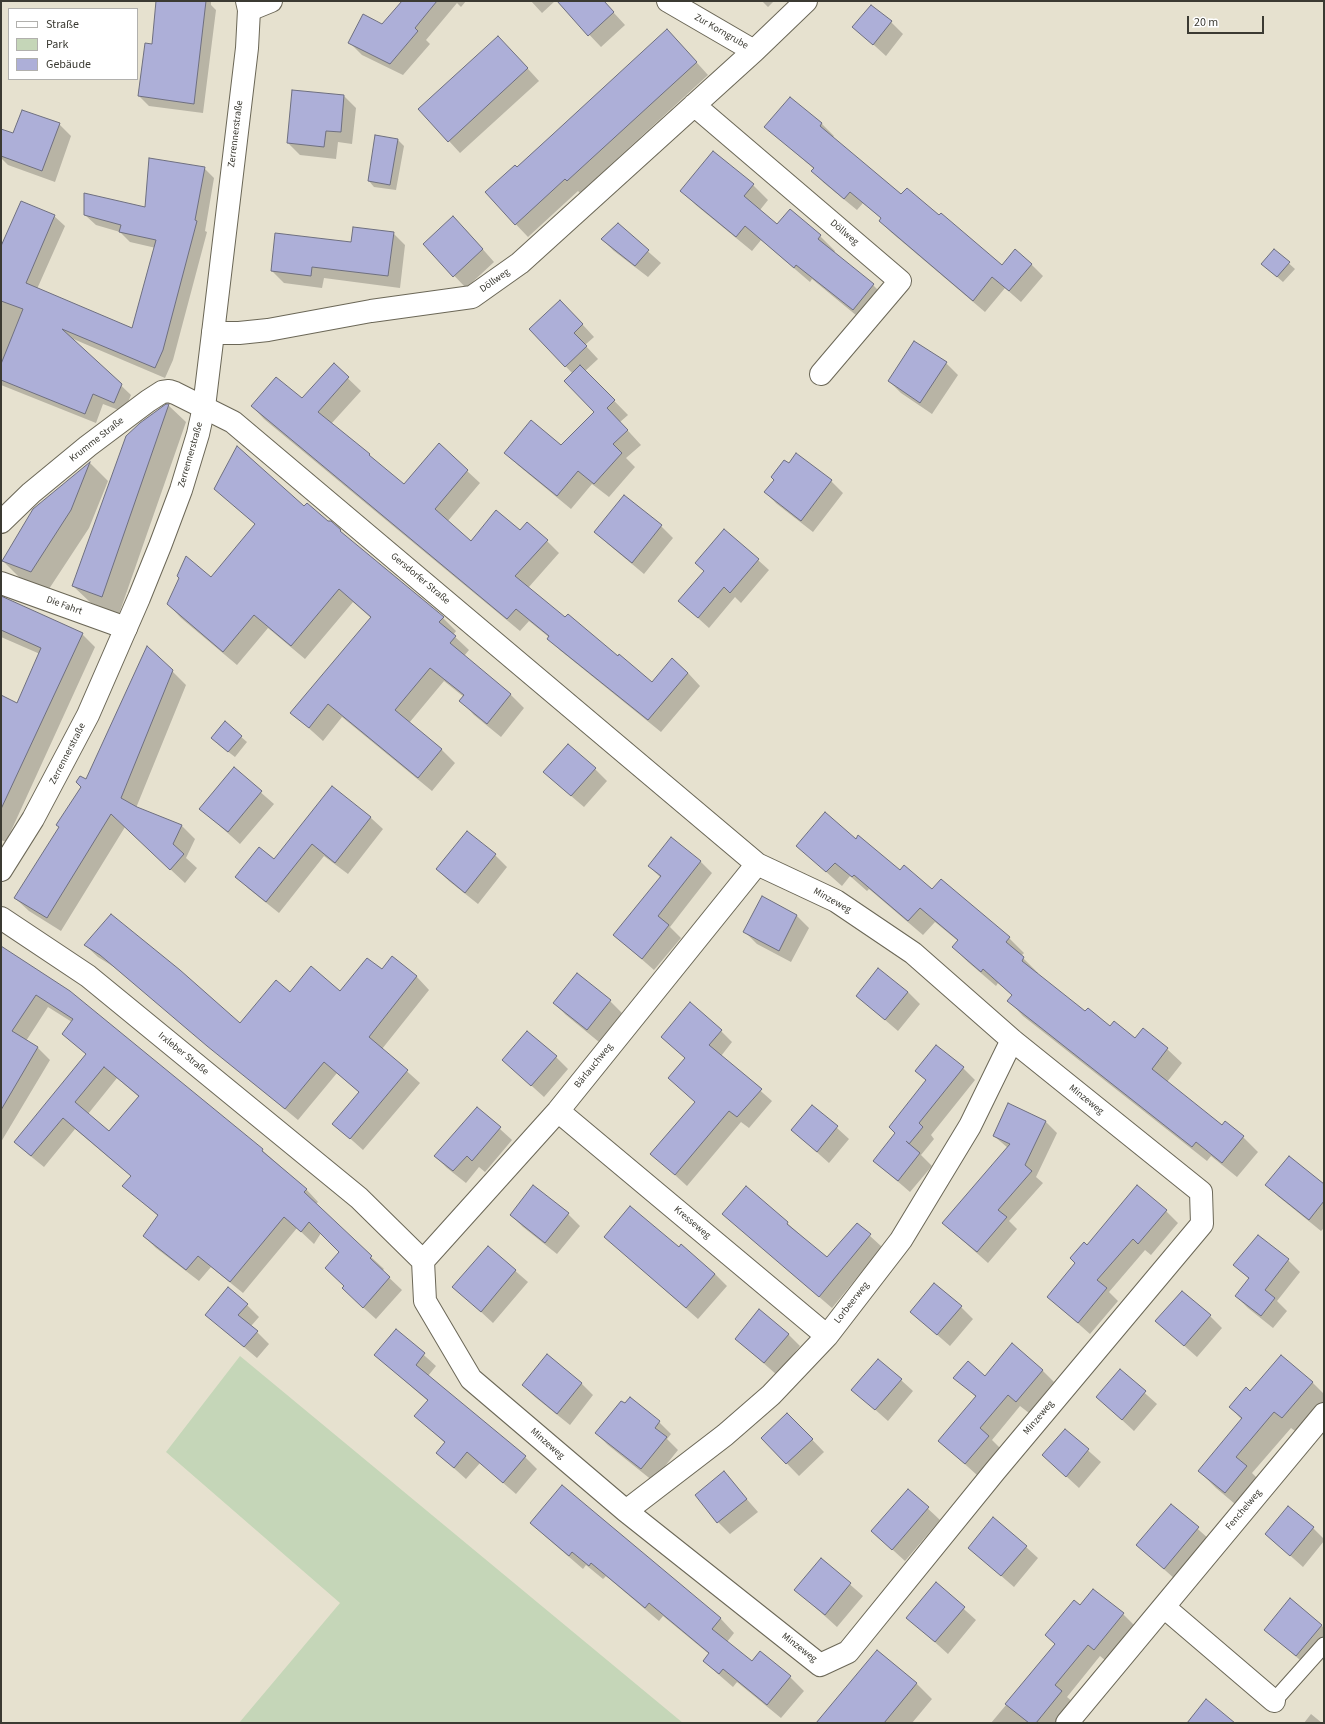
<!DOCTYPE html>
<meta charset="utf-8">
<style>
body{margin:0}
#map{position:relative;width:1325px;height:1724px;overflow:hidden;background:#e6e1cf;font-family:"Source Sans 3",sans-serif}
canvas{display:block}
.frame{position:absolute;inset:0;border:2px solid #3b3a32;pointer-events:none}
.legend{position:absolute;left:8px;top:8px;width:130px;height:72px;box-sizing:border-box;background:#fff;border:1px solid #b1b0ad;margin:0;padding:5px 7px;list-style:none;font-size:12px;color:#3b3a32}
.legend li{display:flex;align-items:center;gap:8px;height:20px}
.legend b{width:20px;border:1px solid #b1b0ad}
.scale{position:absolute;left:1187px;top:16px;width:77px;height:18px;box-sizing:border-box;border:2px solid #3b3a32;border-top:0;padding-left:5px;font-size:12px;line-height:14px;white-space:nowrap;color:#3b3a32;-webkit-text-stroke:3px #fff;paint-order:stroke}
</style>
<div id="map">
<canvas width="1325" height="1724"></canvas>
<div class="frame"></div>
<ul class="legend">
<li><b style="height:5px;background:#fff"></b>Straße</li>
<li><b style="height:11px;background:#c5d6b8"></b>Park</li>
<li><b style="height:11px;background:#adafd8"></b>Gebäude</li>
</ul>
<div class="scale">20 m</div>
</div>
<script>
const ctx = document.querySelector('canvas').getContext('2d');
ctx.lineJoin = 'round';
function fill(path, color) { ctx.fillStyle = color; ctx.fill(path, 'evenodd'); }
const shape = rows => new Path2D(rows.map(r => 'M' + r).join(''));
function strokePath(path, color, width, dash) { ctx.strokeStyle = color; ctx.lineWidth = width; ctx.lineCap = dash ? 'butt' : 'round'; ctx.setLineDash(dash || []); ctx.stroke(path); }
function drawText(font, color, halo, rows, align = 'center') {
  ctx.font = font + ' "Source Sans 3",sans-serif'; ctx.lineWidth = 4; ctx.setLineDash([]); ctx.textBaseline = 'middle'; ctx.strokeStyle = halo; ctx.fillStyle = color; for (const [text, x, y, turn = 0] of rows) {
    ctx.save(); ctx.translate(x, y); ctx.rotate((+turn || 0) * Math.PI / 180); ctx.textAlign = isNaN(turn) ? turn : align; if (halo) ctx.strokeText(text, 0, 0); ctx.fillText(text, 0, 0); ctx.restore();
  }
}
fill(shape([
 [240,1356,683,1723,239,1723,340,1603,166,1452]
]), '#c5d6b8');
fill(shape([
 [157,1,211,1,211,5,216,10,203,113,149,106,139,96,153,45],
 [403,1,466,1,461,7,457,3,426,40,430,44,403,75,362,55,350,43,382,25],
 [531,1,555,1,542,13],
 [569,1,603,1,625,25,601,47,563,7],
 [762,1,774,1,768,7],
 [891,22,903,34,886,56,854,27],
 [679,43,708,75,580,193,578,191,528,237,486,193],
 [510,49,539,81,460,153,449,141],
 [293,91,344,96,356,108,352,144,338,142,336,159,300,155,288,143],
 [790,98,822,124,834,136,832,138,902,195,1003,266,1031,264,1043,276,1021,302,1005,288,985,312,892,233,880,221,882,219,863,203,857,210,824,183,813,171,814,169,766,127],
 [59,124,71,136,55,182,8,165,1,158,1,141,13,135],
 [398,140,404,146,396,190,374,187,369,181],
 [204,168,214,178,205,231,207,232,173,360,165,378,71,338,131,395,124,412,103,404,96,423,1,385,1,249,54,216,65,226,37,289,133,329,156,248,130,242,120,232,96,225,85,215,145,208],
 [753,185,768,200,760,210,778,225,820,236,835,251,834,253,873,285,888,300,868,325,812,279,810,282,761,240,752,251,697,206,682,191],
 [618,225,661,263,648,277,614,251,602,239],
 [465,229,494,262,466,288,424,244],
 [393,233,405,245,400,288,324,278,322,288,284,283,272,271],
 [1274,250,1295,269,1283,282,1268,269],
 [572,313,594,337,585,345,598,359,585,371,628,415,620,422,641,445,626,458,635,467,609,497,592,484,571,509,519,466,505,453,561,446,595,412,573,374,530,329],
 [946,363,958,375,932,414,901,393,889,381],
 [334,365,361,391,331,424,404,485,439,445,480,483,447,522,471,542,520,531,547,541,559,553,528,588,565,619,652,683,688,673,700,686,661,732,561,651,548,639,550,638,529,621,520,631,264,419,252,406,302,400],
 [168,405,186,422,119,614,91,603,73,586],
 [90,463,108,481,89,528,49,589,21,579,3,561,34,509],
 [775,480,831,481,843,493,813,532,777,504,765,492],
 [215,489,304,507,328,522,331,522,354,544,443,618,456,631,453,635,469,650,464,656,511,695,524,708,501,737,474,715,461,701,464,697,444,681,409,723,441,749,455,763,432,791,342,717,323,741,292,713,371,618,353,602,305,659,268,628,237,665,181,618,168,604,211,579,256,525],
 [624,496,661,526,673,538,644,574,608,544,596,532],
 [758,560,769,570,741,603,735,597,709,628,679,601,705,571],
 [1,597,82,634,95,647,6,842,1,840,1,697,17,704,40,654,1,637],
 [172,671,186,685,136,808,181,825,195,839,186,858,197,868,185,883,125,827,61,931,29,911,15,898,60,827,86,781],
 [225,723,247,742,235,757,218,744],
 [234,769,274,804,240,844,201,809],
 [595,769,607,781,584,807,557,784],
 [332,787,371,818,383,829,348,874,324,856,279,913,249,889,237,877,275,860],
 [467,832,495,855,507,867,478,904,449,881,437,869],
 [856,840,900,872,1009,938,1024,953,1021,956,1038,973,1037,974,1085,1012,1110,1027,1135,1039,1167,1049,1182,1063,1167,1082,1222,1126,1225,1122,1243,1137,1258,1152,1237,1177,1211,1156,1207,1161,1023,1016,1009,1001,1013,996,998,983,996,986,968,962,953,947,958,941,935,922,923,935,869,889,867,891,850,876,842,886,797,846],
 [700,861,712,873,670,927,681,938,654,970,614,935,661,878,649,866],
 [763,898,797,916,809,928,791,962,757,944,745,932],
 [85,945,240,1024,341,993,382,971,392,958,417,977,429,990,382,1049,420,1083,363,1150,334,1124,360,1093,337,1073,298,1120,114,967,98,957],
 [1,947,70,992,262,1150,306,1189,318,1202,316,1204,371,1257,384,1269,382,1271,402,1290,376,1319,356,1301,345,1286,341,1252,321,1233,314,1244,297,1228,243,1293,211,1267,199,1281,156,1248,144,1236,159,1217,124,1186,132,1177,75,1129,44,1167,28,1154,16,1142,87,1055,63,1033,72,1022,48,1007,26,1041,38,1048,50,1060,1,1142],
 [117,1078,139,1097,109,1132,88,1114],
 [908,992,920,1004,898,1031,857,996],
 [610,1001,622,1013,599,1042,566,1015,554,1003],
 [721,1031,732,1042,721,1056,772,1101,749,1128,741,1122,687,1186,652,1154,696,1102,670,1078,686,1059,662,1037],
 [556,1057,568,1069,544,1097,503,1060],
 [963,1068,975,1080,931,1135,934,1139,921,1155,932,1166,910,1192,874,1161,896,1133,927,1081,916,1071],
 [1008,1105,1046,1122,1057,1133,1036,1177,1043,1183,1009,1221,1017,1229,988,1263,943,1223,1008,1148,994,1136],
 [813,1106,849,1139,829,1163,792,1130],
 [477,1108,512,1140,485,1172,479,1167,466,1183,447,1168,435,1156],
 [1267,1185,1324,1185,1324,1228,1321,1231,1279,1197],
 [1166,1211,1178,1223,1151,1255,1145,1250,1109,1292,1118,1301,1090,1334,1048,1297,1076,1263,1087,1246],
 [568,1214,580,1226,557,1254,523,1227,511,1215],
 [723,1214,787,1223,827,1259,857,1224,882,1247,832,1308],
 [1258,1236,1288,1260,1300,1272,1277,1301,1287,1311,1273,1328,1248,1308,1236,1296,1249,1279,1235,1265],
 [605,1237,715,1274,727,1286,698,1319],
 [488,1247,528,1282,493,1323,454,1287],
 [247,1305,259,1317,251,1326,269,1344,257,1358,206,1315],
 [961,1307,973,1319,950,1346,911,1312],
 [1210,1316,1222,1328,1197,1357,1156,1321],
 [396,1330,436,1366,428,1376,525,1457,537,1469,516,1494,480,1463,466,1479,437,1453,445,1443,416,1416,428,1401,375,1355],
 [788,1334,800,1346,777,1375,736,1339],
 [1042,1370,1054,1382,1029,1413,1020,1406,992,1440,1000,1448,977,1475,939,1441,976,1397,955,1377,985,1377],
 [1120,1371,1157,1404,1134,1431,1097,1397],
 [901,1380,913,1391,888,1421,853,1390],
 [1312,1382,1324,1394,1324,1404,1299,1434,1291,1428,1252,1473,1262,1483,1241,1509,1216,1488,1199,1471,1242,1420,1230,1407,1251,1393],
 [581,1383,593,1395,570,1425,535,1397,523,1385],
 [630,1398,659,1422,671,1434,667,1439,678,1450,653,1481,608,1445,596,1433],
 [799,1426,824,1452,799,1476,762,1438],
 [1065,1430,1101,1462,1079,1488,1043,1455],
 [724,1473,758,1512,730,1534,718,1522,697,1495],
 [563,1487,721,1619,734,1633,727,1642,752,1663,790,1677,804,1691,781,1718,737,1682,733,1687,718,1674,704,1661,709,1654,663,1616,659,1621,606,1576,603,1579,586,1565,583,1569,546,1537,532,1523],
 [908,1490,940,1520,905,1561,872,1531],
 [1171,1505,1210,1540,1176,1580,1137,1545],
 [1313,1528,1324,1539,1324,1541,1303,1567,1266,1534],
 [1026,1547,1038,1558,1014,1587,969,1548],
 [821,1559,863,1596,837,1627,796,1590],
 [936,1584,976,1620,948,1654,908,1618],
 [1081,1606,1123,1614,1135,1626,1106,1661,1100,1656,1067,1697,1074,1703,1057,1723,991,1723,1056,1645,1046,1635],
 [1321,1625,1324,1628,1324,1649,1309,1668,1265,1629],
 [878,1651,917,1684,932,1699,912,1723,818,1723],
 [1311,1714,1322,1723,1304,1723]
]), '#0003');
const building = shape([
 [156,1,206,1,194,104,138,96,145,43,152,44,156,1],
 [402,1,437,1,415,28,418,31,390,64,348,43,363,14,382,24,402,1],
 [557,1,604,1,614,12,588,36,557,1],
 [871,5,892,21,873,45,852,27,871,5],
 [667,29,697,62,567,181,565,179,515,225,485,192,515,165,517,167,552,135,667,29],
 [498,36,528,68,448,142,418,109,498,36],
 [292,90,344,95,341,132,326,131,324,147,287,143,292,90],
 [790,97,822,123,820,126,901,194,907,188,939,215,941,213,1002,265,1015,249,1032,264,1009,291,992,277,973,301,879,221,881,218,850,192,844,199,811,171,814,168,764,127,790,97],
 [22,110,60,123,42,171,1,156,1,129,13,133,22,110],
 [375,135,398,139,390,185,368,181,375,135],
 [713,151,754,184,744,196,777,224,790,209,821,235,818,239,874,284,853,310,796,265,794,268,745,226,736,237,680,191,713,151],
 [149,158,205,167,195,220,197,221,163,350,155,368,62,329,122,384,114,403,93,394,85,414,1,380,1,364,23,309,1,301,1,246,21,201,55,215,26,283,132,328,156,240,119,232,121,225,84,215,84,193,145,207,149,158],
 [453,216,483,249,453,277,423,244,453,216],
 [618,223,649,250,635,266,601,239,618,223],
 [353,227,394,232,388,276,312,267,311,276,271,271,275,233,351,242,353,227],
 [1274,249,1290,262,1277,277,1261,264,1274,249],
 [560,300,583,324,574,333,587,346,565,367,529,329,560,300],
 [914,341,947,362,920,403,888,381,914,341],
 [334,363,349,377,318,412,370,454,369,455,404,484,439,443,468,470,435,509,471,541,496,510,520,530,527,522,548,540,515,576,565,617,568,614,618,656,619,654,652,682,672,658,688,673,648,720,547,639,549,636,516,609,507,619,251,406,276,377,302,398,334,363],
 [580,365,615,400,607,408,628,430,613,444,622,453,594,484,578,471,557,496,504,453,531,420,561,445,594,412,564,381,580,365],
 [166,404,169,404,102,597,72,586,126,436,140,423,166,404],
 [237,446,304,506,307,503,328,521,331,521,341,530,340,531,444,617,439,622,456,636,450,643,511,694,487,724,459,701,464,695,430,668,395,710,442,749,418,778,328,704,309,728,290,713,371,617,339,589,291,646,254,615,223,652,167,604,179,578,177,576,186,556,211,577,255,524,214,489,237,446],
 [796,453,832,480,801,521,764,492,774,480,771,477,784,460,789,463,796,453],
 [90,462,71,510,31,572,2,561,33,509,90,462],
 [624,495,662,525,632,563,594,532,624,495],
 [724,529,759,559,730,593,724,587,698,618,678,601,704,571,695,563,724,529],
 [1,596,83,633,1,809,1,695,17,703,41,648,1,630,1,596],
 [147,646,173,670,121,798,137,807,182,825,173,844,184,854,170,870,111,814,47,918,14,898,59,827,56,825,81,787,76,782,80,776,86,779,147,646],
 [225,721,242,736,228,752,211,738,225,721],
 [568,744,596,768,571,796,543,772,568,744],
 [234,767,262,791,228,832,199,809,234,767],
 [332,786,371,817,335,863,312,844,266,902,235,877,259,847,274,859,332,786],
 [825,812,856,839,858,835,900,870,904,865,932,889,941,879,1010,937,1006,942,1024,957,1022,961,1085,1011,1088,1008,1110,1026,1114,1021,1135,1038,1143,1028,1168,1048,1152,1069,1222,1125,1225,1121,1244,1136,1222,1163,1196,1142,1192,1147,1007,1001,1012,995,983,969,981,972,952,947,958,940,920,908,908,921,854,875,852,877,835,863,826,872,796,846,825,812],
 [467,831,496,854,465,893,436,869,467,831],
 [671,837,701,861,658,916,669,925,642,959,613,935,661,876,648,866,671,837],
 [762,896,797,915,779,951,743,932,762,896],
 [111,914,180,970,240,1023,276,980,290,992,311,966,340,991,367,958,382,969,392,956,417,976,369,1037,408,1070,350,1139,332,1124,359,1092,324,1062,285,1109,207,1046,100,955,84,945,111,914],
 [1,946,70,991,263,1149,262,1151,307,1189,304,1192,372,1256,370,1258,390,1277,363,1308,342,1288,344,1286,325,1268,339,1252,309,1222,301,1232,284,1217,230,1282,198,1256,186,1270,143,1236,158,1215,122,1186,131,1176,63,1118,31,1156,14,1142,86,1054,62,1034,73,1019,36,995,12,1031,38,1047,1,1110,1,946],
 [104,1067,139,1096,109,1131,75,1102,104,1067],
 [878,968,908,992,885,1020,856,996,878,968],
 [577,973,611,1000,587,1030,553,1003,577,973],
 [690,1002,722,1030,709,1045,762,1089,737,1117,729,1111,675,1175,650,1154,695,1102,668,1078,685,1058,661,1037,690,1002],
 [527,1031,557,1056,531,1086,502,1060,527,1031],
 [936,1045,964,1067,919,1123,923,1127,909,1144,906,1141,920,1153,898,1181,873,1161,895,1133,889,1127,926,1080,915,1071,936,1045],
 [1008,1103,1046,1121,1025,1165,1032,1171,998,1210,1007,1217,977,1252,942,1223,1010,1144,993,1136,1008,1103],
 [812,1105,838,1126,817,1152,791,1130,812,1105],
 [477,1107,501,1127,472,1161,467,1156,453,1171,434,1156,477,1107],
 [1289,1156,1324,1184,1324,1201,1309,1220,1265,1185,1289,1156],
 [533,1185,569,1213,545,1243,510,1215,533,1185],
 [1137,1185,1167,1210,1138,1244,1133,1239,1097,1280,1107,1288,1078,1323,1047,1297,1075,1263,1070,1258,1084,1242,1087,1245,1137,1185],
 [746,1186,788,1222,787,1224,827,1257,857,1223,871,1234,819,1297,722,1214,746,1186],
 [630,1206,679,1247,681,1244,715,1274,686,1308,604,1237,630,1206],
 [1258,1235,1289,1259,1265,1290,1275,1298,1261,1316,1235,1296,1249,1278,1233,1265,1258,1235],
 [488,1246,516,1270,481,1312,452,1287,488,1246],
 [934,1283,962,1306,937,1335,910,1312,934,1283],
 [228,1287,248,1304,238,1315,258,1331,244,1347,205,1315,228,1287],
 [1182,1291,1211,1315,1184,1346,1155,1321,1182,1291],
 [759,1309,789,1334,764,1363,735,1339,759,1309],
 [396,1329,425,1353,416,1365,526,1456,503,1483,467,1452,454,1468,436,1453,445,1442,414,1416,428,1400,374,1355,396,1329],
 [1012,1343,1043,1370,1016,1402,1008,1395,980,1428,989,1436,965,1464,938,1441,976,1396,953,1378,968,1361,985,1376,1012,1343],
 [547,1354,582,1383,557,1414,522,1385,547,1354],
 [1281,1355,1313,1382,1282,1418,1274,1412,1236,1457,1247,1466,1225,1493,1198,1471,1242,1418,1229,1407,1246,1387,1250,1391,1281,1355],
 [878,1359,902,1379,875,1410,851,1390,878,1359],
 [1120,1369,1146,1391,1122,1420,1096,1397,1120,1369],
 [630,1397,660,1421,655,1428,667,1437,641,1469,595,1433,621,1401,625,1403,630,1397],
 [787,1413,813,1439,786,1464,761,1438,787,1413],
 [1065,1429,1089,1449,1066,1477,1042,1455,1065,1429],
 [724,1471,747,1499,717,1523,695,1495,724,1471],
 [562,1485,721,1618,712,1629,752,1661,760,1651,791,1676,767,1705,723,1669,719,1674,703,1661,709,1653,649,1603,645,1608,591,1563,589,1566,572,1552,569,1556,530,1523,562,1485],
 [908,1489,929,1507,892,1550,871,1531,908,1489],
 [1171,1504,1199,1527,1164,1569,1136,1545,1171,1504],
 [1288,1506,1314,1527,1290,1556,1265,1534,1288,1506],
 [993,1517,1027,1546,1001,1576,968,1548,993,1517],
 [821,1558,851,1583,825,1615,794,1590,821,1558],
 [936,1582,965,1607,935,1642,906,1618,936,1582],
 [1093,1589,1124,1613,1094,1650,1088,1645,1055,1685,1062,1691,1036,1723,1029,1723,1005,1704,1055,1644,1045,1635,1074,1600,1080,1605,1093,1589],
 [1290,1598,1322,1625,1296,1656,1264,1630,1290,1598],
 [877,1650,917,1683,884,1723,816,1723,877,1650],
 [1206,1699,1235,1723,1187,1723,1206,1699]
]);
fill(building, '#adafd8');
strokePath(building, '#6e6f7f', 1);
const lane = shape([
 [1274,1701,1324,1645]
]);
const street = shape([
 [668,1,754,51],
 [249,10,271,1],
 [694,105,900,281,821,374],
 [213,333,239,333,268,330,371,311,472,297,520,263,754,51,806,1],
 [1,522,31,493,88,446,148,401,162,392,169,391,175,393,233,422,757,864,836,901,913,953,1012,1040,1201,1192,1202,1224,995,1471,848,1652,820,1665,626,1511,471,1379,425,1301,423,1261,359,1198,88,976,1,918],
 [1,583,126,628],
 [558,1111,827,1336],
 [423,1261,558,1111,757,864],
 [626,1511,725,1435,771,1395,827,1336,901,1240,970,1126,1012,1040],
 [1164,1607,1274,1701],
 [1067,1723,1324,1414]
]);
const secondary = shape([
 [1,870,33,819,88,715,139,598,160,546,181,490,198,434,204,407,213,333,247,48,249,10,247,1]
]);
strokePath(lane, '#6b6757', 17);
strokePath(street, '#6b6757', 24);
strokePath(secondary, '#6b6757', 24);
strokePath(lane, '#fff', 15);
strokePath(street, '#fff', 22);
strokePath(secondary, '#fff', 22);
drawText('10px', '#3b3a32', '#fff', [
 ["Zur Korngrube",721,32,30],
 ["Zerrennerstraße",236,134,-83],
 ["Döllweg",844,233,40],
 ["Döllweg",495,281,-35],
 ["Krumme Straße",97,440,-38],
 ["Zerrennerstraße",191,455,-74],
 ["Gersdorfer Straße",420,579,40],
 ["Die Fahrt",64,606,20],
 ["Zerrennerstraße",68,754,-63],
 ["Minzeweg",832,901,29],
 ["Irxleber Straße",183,1054,39],
 ["Bärlauchweg",594,1066,-51],
 ["Minzeweg",1086,1100,39],
 ["Kresseweg",692,1223,40],
 ["Lorbeerweg",852,1303,-52],
 ["Minzeweg",1039,1418,-50],
 ["Minzeweg",547,1444,41],
 ["Fenchelweg",1244,1510,-50],
 ["Minzeweg",799,1648,38]
]);
</script>
